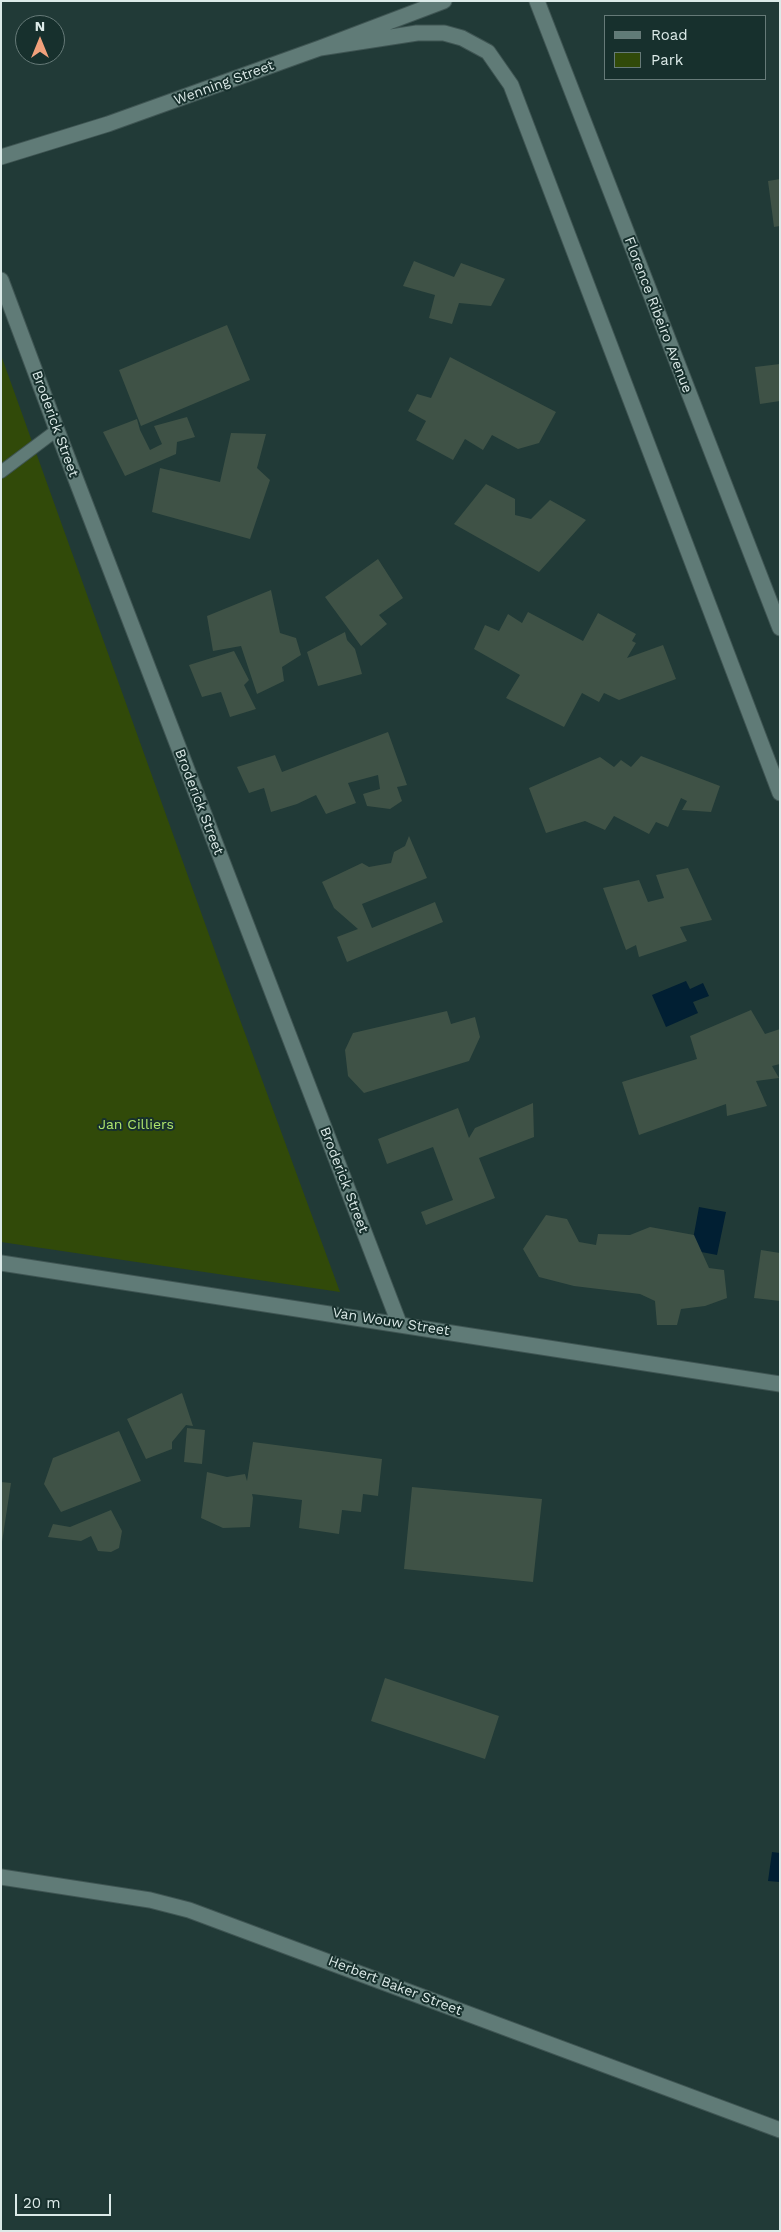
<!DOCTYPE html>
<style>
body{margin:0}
#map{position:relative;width:781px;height:2232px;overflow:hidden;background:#213a37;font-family:"Work Sans",sans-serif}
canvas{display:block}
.frame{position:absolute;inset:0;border:2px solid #dceae8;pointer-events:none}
.legend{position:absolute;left:604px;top:15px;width:162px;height:65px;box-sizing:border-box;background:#17302d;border:1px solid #667a78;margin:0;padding:6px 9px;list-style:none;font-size:15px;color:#dceae8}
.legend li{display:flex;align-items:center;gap:10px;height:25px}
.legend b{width:25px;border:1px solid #667a78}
.north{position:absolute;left:15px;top:15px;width:50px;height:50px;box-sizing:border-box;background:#17302d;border:1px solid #667a78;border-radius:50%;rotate:0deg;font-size:14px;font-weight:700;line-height:20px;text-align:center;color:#dceae8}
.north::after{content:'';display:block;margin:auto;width:18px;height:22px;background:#f1a17c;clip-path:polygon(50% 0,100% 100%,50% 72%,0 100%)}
.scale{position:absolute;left:15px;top:2194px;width:96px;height:22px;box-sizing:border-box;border:2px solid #dceae8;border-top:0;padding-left:6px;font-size:15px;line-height:18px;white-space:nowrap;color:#dceae8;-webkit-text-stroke:4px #17302d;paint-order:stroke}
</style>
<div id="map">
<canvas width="781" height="2232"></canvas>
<div class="frame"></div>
<ul class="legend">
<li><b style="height:6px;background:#607b77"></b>Road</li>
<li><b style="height:14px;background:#314a09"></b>Park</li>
</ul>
<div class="north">N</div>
<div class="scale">20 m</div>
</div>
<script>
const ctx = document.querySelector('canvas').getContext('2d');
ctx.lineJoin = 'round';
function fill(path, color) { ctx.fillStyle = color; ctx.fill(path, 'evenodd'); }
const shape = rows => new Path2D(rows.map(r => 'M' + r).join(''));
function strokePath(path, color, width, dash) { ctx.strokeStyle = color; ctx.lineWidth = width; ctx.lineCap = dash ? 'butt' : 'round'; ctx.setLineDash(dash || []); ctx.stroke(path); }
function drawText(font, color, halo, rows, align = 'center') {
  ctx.font = font + ' "Work Sans",sans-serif'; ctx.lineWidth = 4; ctx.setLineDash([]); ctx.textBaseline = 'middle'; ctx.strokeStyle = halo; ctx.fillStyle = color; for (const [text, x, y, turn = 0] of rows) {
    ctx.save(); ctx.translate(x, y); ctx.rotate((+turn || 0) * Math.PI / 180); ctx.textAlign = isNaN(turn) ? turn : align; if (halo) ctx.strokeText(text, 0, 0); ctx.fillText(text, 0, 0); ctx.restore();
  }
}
fill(shape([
 [1,355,221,968,340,1292,1,1242]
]), '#314a09');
fill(shape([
 [686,981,690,989,703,983,709,996,693,1002,698,1013,666,1027,652,995],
 [699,1207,726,1212,717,1255,691,1250],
 [772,1852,780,1853,780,1882,768,1881]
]), '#011f33');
fill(shape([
 [780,179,780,226,774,227,768,181],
 [414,261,454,277,461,263,505,279,491,306,459,303,452,324,429,318,435,295,403,286],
 [227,325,250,380,141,426,119,370],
 [450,357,556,412,539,443,518,449,492,435,483,450,465,439,453,460,416,440,426,421,408,411,417,394,431,398],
 [780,364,780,401,760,404,755,367],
 [187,417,195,437,177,442,176,454,125,476,103,432,137,419,140,430,150,450,162,444,154,426],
 [231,433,266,434,257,468,270,480,250,539,152,512,160,468,220,482],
 [486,484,515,499,515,515,531,519,550,500,586,520,539,572,454,524],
 [378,559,403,598,379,615,387,624,361,646,325,597],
 [271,590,280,633,296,638,301,655,282,667,284,681,257,694,241,646,213,651,207,616],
 [528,612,583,641,598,613,636,634,632,641,636,643,627,658,663,645,676,679,619,700,604,693,599,702,582,693,564,727,506,698,520,675,474,649,485,625,499,631,508,614,522,623],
 [345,632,347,640,355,649,362,674,318,686,307,652],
 [234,651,249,680,244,685,256,709,230,717,221,692,202,697,189,665],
 [388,732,407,785,397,787,402,801,390,809,367,806,363,794,380,789,378,775,348,783,356,803,326,814,316,795,297,804,271,812,264,788,249,793,237,767,275,755,282,772],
 [641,756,720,786,711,812,682,810,687,801,681,798,668,827,656,822,649,834,614,816,605,830,585,821,546,833,529,788,600,757,614,767,621,760,631,767],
 [409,836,427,878,362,904,372,928,435,902,443,922,347,962,337,937,358,929,334,908,322,882,362,863,369,867,391,863,394,852,405,846],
 [688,868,712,920,680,927,687,941,639,957,636,945,626,950,603,888,639,880,648,902,664,898,656,875],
 [751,1010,765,1034,780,1029,780,1064,772,1066,779,1078,756,1081,767,1106,727,1116,726,1104,639,1135,622,1082,697,1059,690,1036],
 [447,1011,451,1024,475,1017,480,1037,469,1061,364,1093,348,1076,345,1050,353,1033],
 [533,1103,534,1137,479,1158,495,1198,426,1225,421,1212,453,1200,433,1147,387,1164,378,1139,458,1108,469,1138,475,1128],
 [546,1215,567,1219,579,1242,596,1245,598,1234,630,1235,650,1227,694,1235,709,1268,724,1270,727,1298,705,1306,681,1309,677,1325,657,1325,655,1301,640,1294,574,1286,539,1277,523,1249],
 [761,1250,780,1253,780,1301,754,1298],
 [182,1393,193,1426,186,1425,172,1442,172,1449,146,1459,127,1419],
 [187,1428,205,1430,202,1464,184,1462],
 [119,1431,141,1481,61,1512,44,1484,53,1458],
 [253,1442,382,1459,378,1496,363,1494,361,1512,342,1510,339,1534,299,1528,302,1500,252,1494,253,1498,250,1527,223,1528,201,1518,207,1472,227,1477,245,1474,247,1481],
 [1,1482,11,1483,2,1542,1,1542],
 [412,1487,542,1499,533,1582,404,1569],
 [111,1510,122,1531,119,1548,111,1552,98,1551,91,1536,81,1541,48,1537,53,1524,70,1527],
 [385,1678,499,1716,485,1759,371,1721]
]), '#3f5246');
const lane = shape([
 [1,472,57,430]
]);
const street = shape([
 [320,48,417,33,444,33,462,38,488,52,511,85,780,793],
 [1,157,108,124,320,48,444,1],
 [1,280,57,430,399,1323],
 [1,1263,780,1384],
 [1,1877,150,1900,189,1910,780,2130]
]);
const secondary = shape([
 [537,1,780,628]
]);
strokePath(lane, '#3f5553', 14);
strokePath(street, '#3f5553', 17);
strokePath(secondary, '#3f5553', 17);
strokePath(lane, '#607b77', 12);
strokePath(street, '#607b77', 15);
strokePath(secondary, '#607b77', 15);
drawText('14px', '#dceae8', '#17302d', [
 ["Wenning Street",224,83,-20],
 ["Florence Ribeiro Avenue",658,315,69],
 ["Broderick Street",55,424,70],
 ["Broderick Street",199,802,69],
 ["Broderick Street",344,1180,69],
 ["Van Wouw Street",391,1322,9],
 ["Herbert Baker Street",395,1986,21]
]);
drawText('14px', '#aee46c', '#17302d', [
 ["Jan Cilliers",136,1125]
]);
</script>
